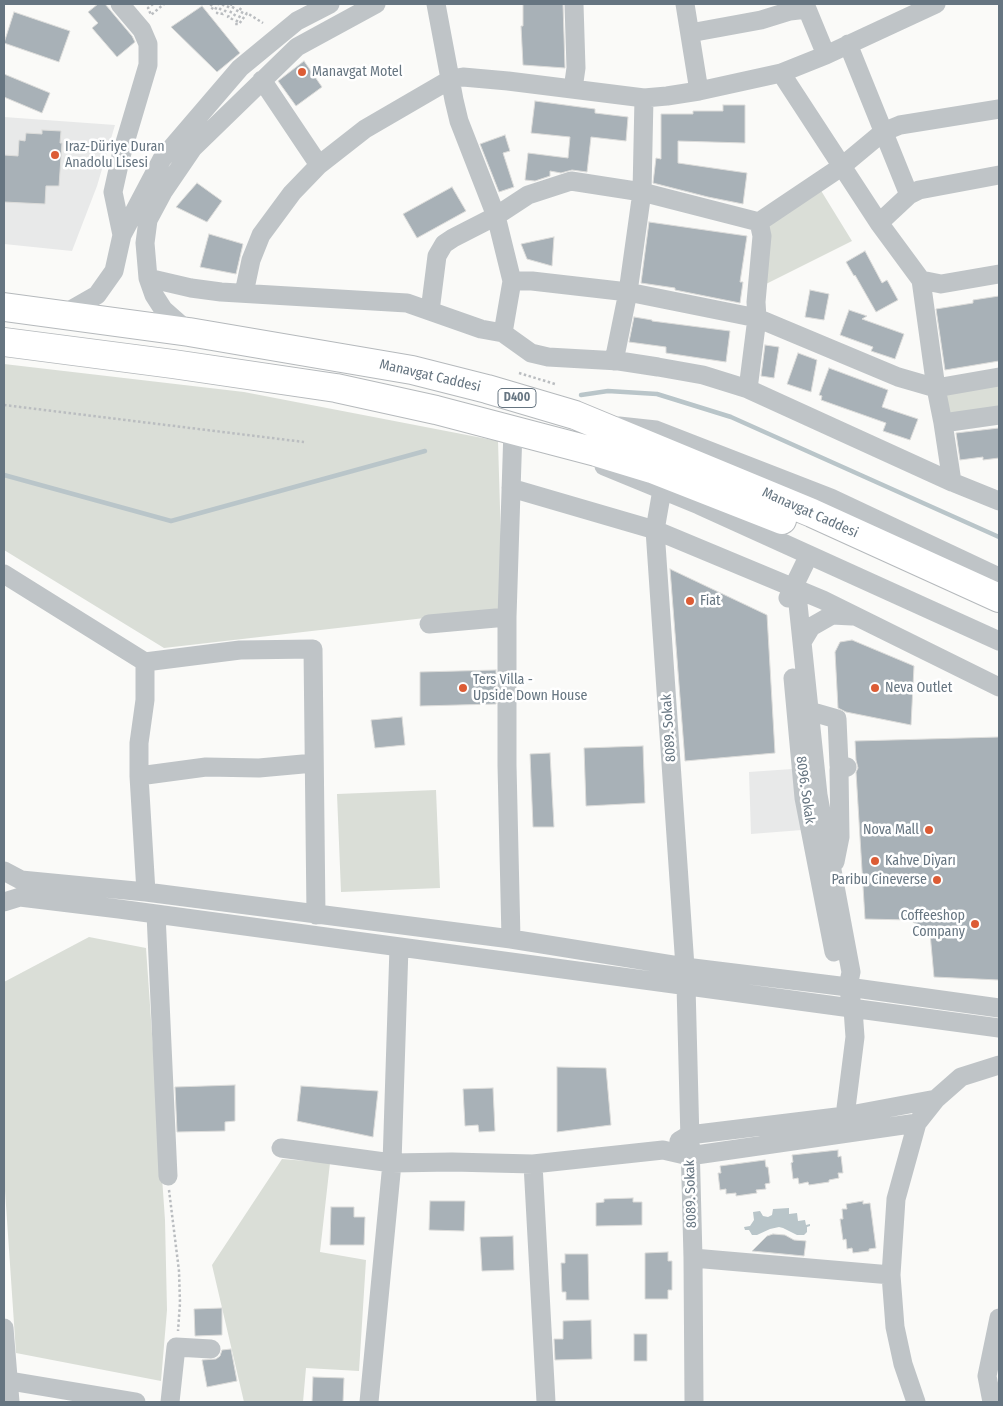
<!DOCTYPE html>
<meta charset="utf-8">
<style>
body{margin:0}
#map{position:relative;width:1003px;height:1406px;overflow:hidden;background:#fafaf8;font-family:"Fira Sans Condensed",sans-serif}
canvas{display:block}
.frame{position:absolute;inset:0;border:5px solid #667581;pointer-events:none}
</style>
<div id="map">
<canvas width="1003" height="1406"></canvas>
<div class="frame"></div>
</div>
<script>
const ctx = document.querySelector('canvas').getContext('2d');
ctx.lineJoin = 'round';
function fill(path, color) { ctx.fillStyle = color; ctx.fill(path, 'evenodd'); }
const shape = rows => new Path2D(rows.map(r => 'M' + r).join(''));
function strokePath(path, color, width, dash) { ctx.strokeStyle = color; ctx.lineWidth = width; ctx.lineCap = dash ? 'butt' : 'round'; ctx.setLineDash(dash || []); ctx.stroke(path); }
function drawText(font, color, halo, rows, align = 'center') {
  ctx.font = font + ' "Fira Sans Condensed",sans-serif'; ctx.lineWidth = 5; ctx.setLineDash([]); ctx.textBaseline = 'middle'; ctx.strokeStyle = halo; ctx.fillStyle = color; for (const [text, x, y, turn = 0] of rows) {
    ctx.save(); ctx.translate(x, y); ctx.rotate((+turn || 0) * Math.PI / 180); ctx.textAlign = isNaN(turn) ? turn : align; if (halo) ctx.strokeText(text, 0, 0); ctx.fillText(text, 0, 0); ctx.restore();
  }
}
fill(shape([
 [4,117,115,125,97,186,72,251,4,244],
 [792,769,802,830,751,834,749,772]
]), '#e8e9e9');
fill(shape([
 [820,189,852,241,764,285,765,227],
 [4,364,244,392,498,441,503,609,164,648,4,550],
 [999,384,999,407,949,413,946,394],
 [436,790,440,888,341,892,337,794],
 [89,937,146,948,165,1220,167,1310,161,1381,16,1353,4,1176,4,982],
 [282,1159,330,1163,320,1252,366,1260,359,1371,306,1368,303,1402,244,1402,212,1265]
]), '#daded7');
fill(shape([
 [789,1208,789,1214,797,1213,798,1221,805,1220,806,1225,810,1224,810,1226,807,1227,807,1232,804,1235,797,1235,783,1228,779,1227,770,1229,757,1235,752,1235,749,1230,745,1230,744,1227,750,1226,754,1220,753,1212,760,1211,763,1216,768,1217,772,1215,773,1209]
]), '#b9c5c9');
strokePath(shape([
 [581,395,608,391,657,394,731,417,999,537],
 [4,475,171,521,425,451]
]), '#b9c5c9', 4.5);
const building = shape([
 [98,4,105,4,132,36,135,42,117,57,92,28,98,23,88,12,98,4],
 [523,4,563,4,565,68,523,65,521,26,523,26,523,4],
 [202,6,240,53,217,72,171,27,202,6],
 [14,12,70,31,59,62,4,43,14,12],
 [304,61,322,87,296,106,278,81,304,61],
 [4,74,50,93,42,113,4,97,4,74],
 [535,101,595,109,595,113,628,117,626,141,591,137,587,172,572,170,561,173,550,171,550,176,535,181,525,180,528,153,568,158,570,137,531,133,535,101],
 [723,105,745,105,745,143,678,141,678,163,747,173,743,204,708,197,653,183,656,158,661,159,661,114,693,114,693,111,723,111,723,105],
 [42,130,61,131,60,143,62,143,59,186,46,186,45,204,4,202,4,155,18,156,19,140,25,141,26,133,42,134,42,130],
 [505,135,510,151,503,153,514,187,499,192,480,144,505,135],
 [197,183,222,201,207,222,176,207,197,183],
 [452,187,466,211,417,238,403,214,452,187],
 [649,222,747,236,740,282,743,282,740,303,675,290,675,288,641,283,649,222],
 [209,234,243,244,236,274,200,267,209,234],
 [554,237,552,266,527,259,521,244,554,237],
 [865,251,882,283,887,280,898,300,876,312,855,275,854,276,846,262,865,251],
 [810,290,829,294,824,320,805,317,810,290],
 [999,296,999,361,945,370,936,309,973,303,973,300,999,296],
 [849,310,867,316,862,319,904,334,895,359,871,351,873,347,840,335,849,310],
 [634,317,652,320,652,321,730,331,726,362,666,353,666,347,629,342,634,317],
 [765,345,779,347,774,378,761,376,765,345],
 [798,353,817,360,811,392,787,384,798,353],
 [829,368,888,390,882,407,918,419,910,440,883,431,886,423,821,400,822,396,819,395,829,368],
 [999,428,999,458,983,460,983,457,960,460,956,433,999,428],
 [670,569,767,615,775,753,685,761,670,569],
 [852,640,914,666,911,725,846,712,838,708,835,652,840,642,852,640],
 [496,670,496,704,420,706,420,672,496,670],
 [402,717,405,745,375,748,371,720,402,717],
 [999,737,999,980,934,977,930,933,910,920,865,919,856,772,858,768,856,760,855,741,999,737],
 [643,746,645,803,586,806,584,748,643,746],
 [550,753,554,827,533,827,530,754,550,753],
 [557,1067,606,1068,611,1125,557,1132,557,1067],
 [235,1085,235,1121,225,1122,225,1131,177,1132,175,1087,235,1085],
 [301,1086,378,1091,373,1137,297,1121,301,1086],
 [493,1088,495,1131,479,1132,478,1125,465,1126,463,1089,493,1088],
 [838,1150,838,1157,841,1156,843,1173,838,1173,839,1178,829,1180,829,1182,809,1185,808,1182,799,1184,798,1178,793,1179,791,1163,793,1162,792,1155,838,1150],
 [765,1160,766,1167,768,1167,770,1183,765,1184,766,1189,756,1190,757,1193,736,1196,736,1193,726,1194,726,1189,720,1190,718,1173,721,1173,720,1166,765,1160],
 [633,1198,633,1202,642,1202,642,1225,596,1226,596,1203,604,1202,604,1199,633,1198],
 [430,1201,465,1201,464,1231,429,1230,430,1201],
 [863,1201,863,1204,870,1203,876,1248,869,1249,869,1251,853,1253,852,1248,847,1249,846,1239,843,1240,840,1219,843,1219,842,1209,847,1209,846,1204,863,1201],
 [331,1207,354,1207,354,1217,365,1217,364,1245,330,1245,331,1207],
 [773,1234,785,1235,794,1240,806,1241,804,1256,752,1251,767,1236,773,1234],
 [513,1236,514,1270,482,1271,480,1237,513,1236],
 [668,1252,668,1261,672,1261,672,1290,668,1290,668,1299,645,1299,645,1253,668,1252],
 [565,1254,588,1254,589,1300,566,1300,566,1292,562,1292,561,1263,565,1263,565,1254],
 [222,1308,222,1335,195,1336,194,1309,222,1308],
 [591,1320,592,1359,555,1360,554,1339,563,1339,563,1321,591,1320],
 [634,1334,647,1334,647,1361,634,1361,634,1334],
 [231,1349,237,1381,207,1387,202,1360,216,1359,220,1356,222,1350,231,1349],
 [313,1377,344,1378,343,1402,312,1402,313,1377]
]);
fill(building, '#a8b1b7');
strokePath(building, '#dcdcda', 1);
const highway = shape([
 [4,307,189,332,412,370,487,389,575,415,812,513,999,598],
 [4,342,173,364,336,388,436,410,596,452,652,469,782,520]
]);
strokePath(highway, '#b5b9bc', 30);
strokePath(shape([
 [153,4,148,8,151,15,164,4],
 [212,4,210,7,215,10,218,4],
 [224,4,217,13,223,14,230,4],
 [230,4,234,6,228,17,232,19,239,8,243,11,235,24,239,24,247,13,263,23],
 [519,373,555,384],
 [4,405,304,442],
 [169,1190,179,1271,180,1303,178,1331]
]), '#babdc0', 2.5, [2.5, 2.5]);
strokePath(shape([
 [120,4,142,30,148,44,148,65,121,156,113,192,122,235],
 [436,4,454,100,459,121,496,216,512,281,503,333,531,353,548,357,619,361,658,367,703,375,748,389,952,482,999,501],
 [685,4,699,91],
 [805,4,826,55],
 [690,33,761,20,790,11,807,9],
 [848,44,909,195],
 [781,73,879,223,921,280,941,284,999,274],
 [262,80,319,165],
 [573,89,576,68,574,4],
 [879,223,909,195,919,190,999,175],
 [148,278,191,288,221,292,407,303,481,329,503,333],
 [921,280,936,388,943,423,952,482],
 [512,281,532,281,628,292,757,318,898,377,936,388,999,377],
 [244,293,251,260,261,235,292,193,319,165,365,129,451,79,463,77,508,81,644,98,667,96,699,91,781,73,826,55,936,4],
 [430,311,437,256,444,244,453,238,496,216,528,195,571,181,642,192,759,222,841,167,883,132,900,125,999,109],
 [62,315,97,295,114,271,122,235,162,159,240,68,297,21,330,4],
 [189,332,163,309,154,295,148,278,145,243,148,220,163,192,193,148,297,47,376,4],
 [614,361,628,292,642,192,644,98],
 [748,389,757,318,756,302,762,236,759,222],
 [943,423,999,415],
 [619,426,656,430,831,498,999,577],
 [604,466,699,505,999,641],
 [511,488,655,530,823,600,999,687],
 [662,490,655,530,685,967],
 [4,574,145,662,240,650,313,649,316,915],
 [793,590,798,604,818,795,851,972,848,987,853,1009,855,1037,845,1116],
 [788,598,809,555],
 [429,624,507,617],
 [802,642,811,627,832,615,852,616],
 [145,662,145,700,139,743,139,776,146,892],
 [793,678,804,798,834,952],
 [809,711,837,719,839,765,847,767],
 [139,776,206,767,259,768,314,763],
 [835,862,840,837,839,770,847,767],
 [4,871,21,880,146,892,511,939,685,967,848,987,999,1008],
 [4,902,20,897,119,909,999,1028],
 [156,914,168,1176],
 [511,939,507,765,507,617,513,429],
 [686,985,693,1258,694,1402],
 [679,1141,689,1135,845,1116,936,1099],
 [281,1148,392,1163,452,1162,533,1164,663,1150,689,1156,917,1123],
 [533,1164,546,1402],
 [693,1258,891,1275],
 [4,1328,10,1402],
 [4,1380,136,1402],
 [170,1402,176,1347,211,1349],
 [369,1402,392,1163,399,947],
 [916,1402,903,1364,895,1327,891,1275,896,1199,917,1123,936,1099,961,1077,999,1065],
 [992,1402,987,1376,999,1318]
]), '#bfc4c7', 19);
strokePath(highway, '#fff', 28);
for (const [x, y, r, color] of [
 [302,72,5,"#dc5c35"],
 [55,155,5,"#dc5c35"],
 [690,601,5,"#dc5c35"],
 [463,688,5,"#dc5c35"],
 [875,688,5,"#dc5c35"],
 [929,830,5,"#dc5c35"],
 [875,861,5,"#dc5c35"],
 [937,880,5,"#dc5c35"],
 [975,924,5,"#dc5c35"]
]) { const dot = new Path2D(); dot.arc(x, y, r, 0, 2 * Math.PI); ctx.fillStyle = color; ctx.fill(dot); strokePath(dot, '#fff', 2); }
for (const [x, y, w] of [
 [517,398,38]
]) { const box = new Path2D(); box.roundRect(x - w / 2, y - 9.5, w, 19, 4); ctx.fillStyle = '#fff'; ctx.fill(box); strokePath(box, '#667581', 1); }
drawText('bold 12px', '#667581', null, [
 ["D400",517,398]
]);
drawText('14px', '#667581', '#fff', [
 ["Manavgat Motel",312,72],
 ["Iraz-Düriye Duran",65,147],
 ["Anadolu Lisesi",65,163],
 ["Fiat",700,601],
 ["Ters Villa -",473,680],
 ["Upside Down House",473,696],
 ["Neva Outlet",885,688],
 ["Nova Mall",919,830,"right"],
 ["Kahve Diyarı",885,861],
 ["Paribu Cineverse",927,880,"right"],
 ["Coffeeshop",965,916,"right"],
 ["Company",965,932,"right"]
], 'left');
drawText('14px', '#667581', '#fff', [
 ["Manavgat Caddesi",430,376,13],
 ["Manavgat Caddesi",810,513,24],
 ["8089. Sokak",669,728,-94],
 ["8096. Sokak",805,790,82],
 ["8089. Sokak",691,1194,-92]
]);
</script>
